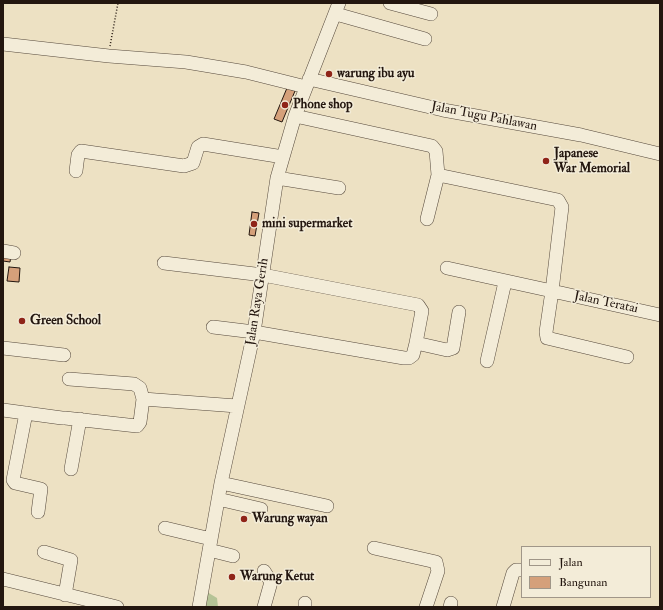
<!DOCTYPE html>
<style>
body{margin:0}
#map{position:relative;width:663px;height:610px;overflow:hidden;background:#ede1c3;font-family:"IM FELL Double Pica",serif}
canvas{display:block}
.frame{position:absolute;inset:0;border:4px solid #23160f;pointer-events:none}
.legend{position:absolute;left:521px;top:546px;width:130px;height:52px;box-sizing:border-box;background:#f3ecd8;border:1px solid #a09688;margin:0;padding:5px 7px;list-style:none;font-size:12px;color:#23160f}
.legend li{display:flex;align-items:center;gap:8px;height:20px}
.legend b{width:20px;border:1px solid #a09688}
</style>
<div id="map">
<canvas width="663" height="610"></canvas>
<div class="frame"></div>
<ul class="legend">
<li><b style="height:5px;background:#f3ecd8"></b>Jalan</li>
<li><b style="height:11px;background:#d5a07a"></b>Bangunan</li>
</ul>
</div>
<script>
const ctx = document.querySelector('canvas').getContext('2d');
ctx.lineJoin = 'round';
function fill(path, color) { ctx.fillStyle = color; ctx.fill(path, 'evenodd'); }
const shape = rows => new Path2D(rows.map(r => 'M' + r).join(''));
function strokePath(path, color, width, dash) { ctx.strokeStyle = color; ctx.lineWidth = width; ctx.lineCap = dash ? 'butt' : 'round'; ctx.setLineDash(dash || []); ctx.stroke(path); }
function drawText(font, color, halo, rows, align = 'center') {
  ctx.font = font + ' "IM FELL Double Pica",serif'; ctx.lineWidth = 3; ctx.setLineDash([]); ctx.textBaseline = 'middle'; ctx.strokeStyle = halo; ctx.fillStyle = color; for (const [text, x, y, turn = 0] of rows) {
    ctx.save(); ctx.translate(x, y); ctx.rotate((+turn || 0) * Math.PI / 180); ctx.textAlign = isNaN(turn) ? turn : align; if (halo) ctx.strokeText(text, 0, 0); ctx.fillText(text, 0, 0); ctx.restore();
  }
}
fill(shape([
 [207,592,217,598,218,607,195,607]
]), '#b5c396');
const building = shape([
 [287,88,295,91,282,122,274,119,287,88],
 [252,212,259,213,255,236,249,235,252,212],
 [3,255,11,256,10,262,3,261,3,255],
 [9,267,20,268,19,282,7,281,9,267]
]);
fill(building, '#d5a07a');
strokePath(building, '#23160f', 1);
const minor = shape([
 [390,3,431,14],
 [336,14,425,39],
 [3,44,109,56,186,62,246,72,306,87],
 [309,79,443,110,581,135,660,154],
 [295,116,432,146,436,151,438,175,558,200,562,207,552,291,660,315],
 [76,171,78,155,81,151,184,166,193,163,198,147,203,144,283,157],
 [277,178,339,188],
 [427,219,438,175],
 [3,251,14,253],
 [164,263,263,275,418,305,422,311,416,343,447,350,453,348,459,312],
 [447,268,552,291,546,332,547,338,627,357],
 [213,327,254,332,404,358,409,358,413,355,416,343],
 [3,348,64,355],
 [487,361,505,282],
 [69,379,134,384,140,388,143,399],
 [3,410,62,418],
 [26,413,13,480,15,483,41,489,38,512],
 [65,418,137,426,140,422,143,399,237,406],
 [71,469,80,419],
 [221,483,327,506],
 [218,499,261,509],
 [165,528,211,539],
 [374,548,436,562,438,571,426,607],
 [209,550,233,556],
 [44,552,71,560,65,595],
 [264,571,271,582,264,607],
 [3,579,117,607],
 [199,607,221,483,254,332,277,178,295,116,339,3],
 [305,607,305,603],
 [450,607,451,603],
 [503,607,513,573,516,570,522,570]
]);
strokePath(minor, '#56493c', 14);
strokePath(shape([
 [110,46,118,3]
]), '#23160f', 1.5, [1, 2]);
strokePath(minor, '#f3ecd8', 13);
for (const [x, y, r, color] of [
 [329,74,4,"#8f2418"],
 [285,105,4,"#8f2418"],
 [546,161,4,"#8f2418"],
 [254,224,4,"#8f2418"],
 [22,321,4,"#8f2418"],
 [244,519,4,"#8f2418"],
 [232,577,4,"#8f2418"]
]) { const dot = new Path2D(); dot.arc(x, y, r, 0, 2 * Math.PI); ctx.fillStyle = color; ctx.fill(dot); strokePath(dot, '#f3ecd8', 1.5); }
drawText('bold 13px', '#23160f', '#f3ecd8', [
 ["warung ibu ayu",337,74],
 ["Phone shop",293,105],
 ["Japanese",554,154],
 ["War Memorial",554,169],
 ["mini supermarket",262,224],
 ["Green School",30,321],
 ["Warung wayan",252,519],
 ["Warung Ketut",240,577]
], 'left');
drawText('13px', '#23160f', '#f3ecd8', [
 ["Jalan Tugu Pahlawan",484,117,11],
 ["Jalan Raya Gerih",258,302,-81],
 ["Jalan Teratai",606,303,12]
]);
</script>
